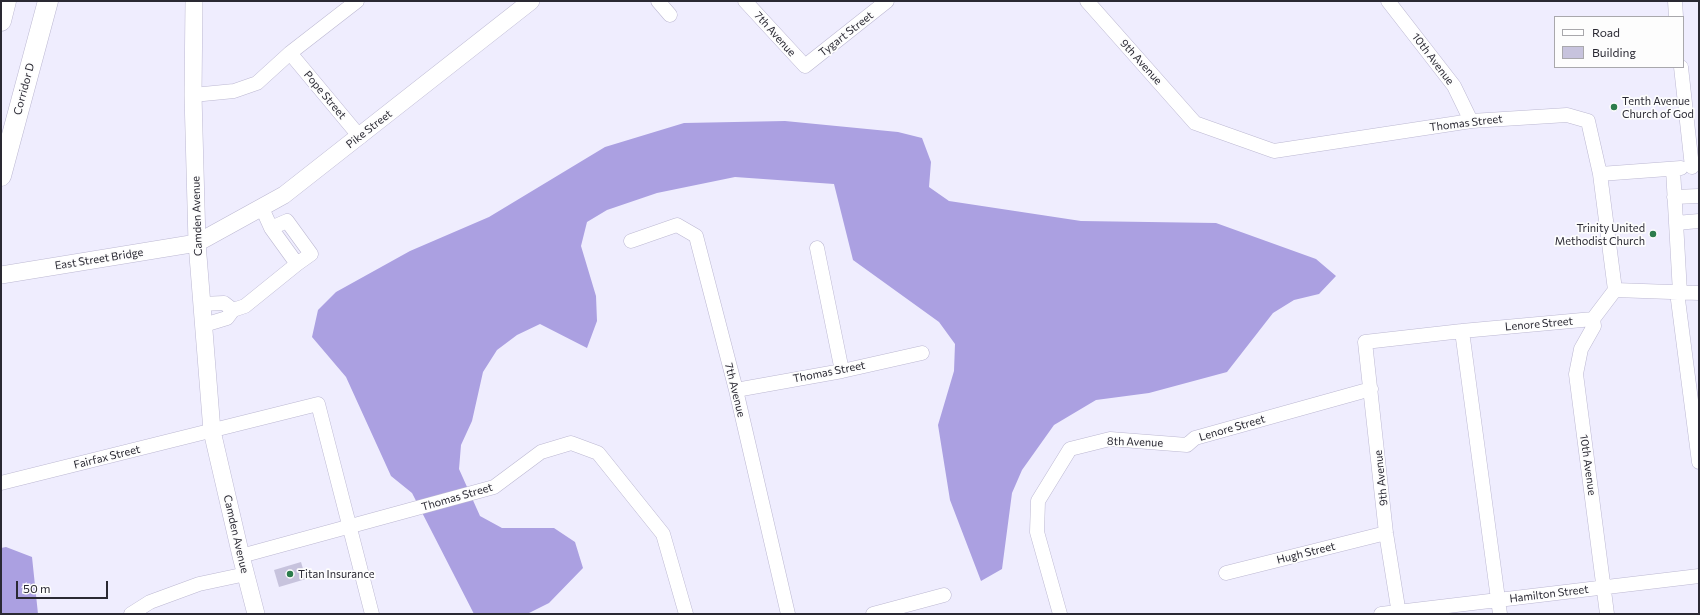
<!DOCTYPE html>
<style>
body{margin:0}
#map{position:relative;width:1700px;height:615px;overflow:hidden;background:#efedfe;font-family:Commissioner,sans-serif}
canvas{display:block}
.frame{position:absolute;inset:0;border:2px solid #2a2933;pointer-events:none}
.legend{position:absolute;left:1554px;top:16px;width:130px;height:52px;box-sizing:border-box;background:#fdfdfd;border:1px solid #a9a8ac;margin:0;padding:5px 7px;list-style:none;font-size:12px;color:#2a2933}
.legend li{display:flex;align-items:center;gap:8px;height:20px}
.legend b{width:20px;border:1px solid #a9a8ac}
.scale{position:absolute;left:16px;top:581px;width:92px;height:18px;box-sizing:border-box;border:2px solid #2a2933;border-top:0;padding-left:5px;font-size:12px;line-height:14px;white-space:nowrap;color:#2a2933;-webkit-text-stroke:3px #fdfdfd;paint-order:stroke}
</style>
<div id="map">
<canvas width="1700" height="615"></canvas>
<div class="frame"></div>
<ul class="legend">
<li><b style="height:5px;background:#fff"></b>Road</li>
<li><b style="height:11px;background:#c7c3dd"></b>Building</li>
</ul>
<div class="scale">50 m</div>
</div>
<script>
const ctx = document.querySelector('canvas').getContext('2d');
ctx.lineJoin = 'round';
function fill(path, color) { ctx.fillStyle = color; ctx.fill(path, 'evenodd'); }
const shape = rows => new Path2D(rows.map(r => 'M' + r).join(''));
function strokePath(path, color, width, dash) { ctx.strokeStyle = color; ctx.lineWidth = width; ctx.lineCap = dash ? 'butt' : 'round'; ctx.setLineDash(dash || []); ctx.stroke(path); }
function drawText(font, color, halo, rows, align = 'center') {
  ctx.font = font + ' Commissioner,sans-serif'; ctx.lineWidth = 3.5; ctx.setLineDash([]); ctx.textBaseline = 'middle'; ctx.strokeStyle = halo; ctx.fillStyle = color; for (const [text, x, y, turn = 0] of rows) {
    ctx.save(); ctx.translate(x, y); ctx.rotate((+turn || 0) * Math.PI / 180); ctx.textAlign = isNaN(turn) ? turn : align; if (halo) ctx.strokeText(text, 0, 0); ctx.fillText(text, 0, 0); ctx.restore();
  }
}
fill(shape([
 [785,121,898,132,922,138,931,162,929,187,949,201,1081,221,1216,223,1316,259,1336,276,1319,294,1294,300,1273,313,1227,372,1149,393,1096,400,1054,425,1022,470,1012,493,1002,569,981,581,950,500,938,425,954,371,955,344,939,322,853,260,834,184,735,177,657,193,607,210,587,222,581,246,596,296,597,321,587,348,540,324,517,335,497,350,483,372,472,421,461,445,459,469,480,516,502,528,554,528,575,542,583,568,549,603,527,614,474,614,412,493,391,476,346,377,312,337,318,310,336,292,410,251,489,217,605,147,684,123],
 [6,547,32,557,38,614,1,614,1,548]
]), '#aba0e1');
fill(shape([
 [301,562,306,579,279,587,274,570]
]), '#c7c3dd');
const minor = shape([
 [658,1,670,15],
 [745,1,805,66,887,1],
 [1087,1,1195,123,1274,151,1471,121,1567,115,1588,121,1600,174,1615,290],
 [1388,1,1454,86,1471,121],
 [1675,1,1676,17],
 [290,53,360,137],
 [1681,67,1692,167],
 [193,95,234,91,257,83,290,53,357,1],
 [1673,169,1680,293],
 [1600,174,1681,168],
 [1674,197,1699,196],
 [262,208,271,228,297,264,311,254,287,221,271,228],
 [1676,223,1699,221],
 [631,241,677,225,696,236,736,390,788,614],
 [817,248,842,371],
 [1615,290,1699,293],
 [1677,292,1699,462],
 [202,304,224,303,233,310],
 [1593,319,1594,326,1581,349,1576,374,1607,614],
 [204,325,227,318,233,310,245,306,297,264],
 [1462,331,1500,614],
 [736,390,842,371,922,353],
 [1,483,318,404,372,614],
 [241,556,494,487,541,452,571,443,598,453,663,534,686,614],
 [1226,573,1386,533],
 [131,614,150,602,199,584,246,574],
 [873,614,944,595],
 [1060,614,1037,532,1038,501,1070,449,1110,439,1187,445,1195,438,1371,389],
 [1381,614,1699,576],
 [1399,614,1386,533,1365,342,1462,331,1593,319,1615,290]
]);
const major = shape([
 [194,1,193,95,197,243,212,431,241,556,256,614],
 [1,275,197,243,284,195,531,1]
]);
const highway = shape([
 [1,21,6,1],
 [1,176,48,1]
]);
strokePath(minor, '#bcb8d2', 15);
strokePath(major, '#bcb8d2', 18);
strokePath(highway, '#bcb8d2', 21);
strokePath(minor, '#fff', 14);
strokePath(major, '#fff', 17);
strokePath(highway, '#fff', 20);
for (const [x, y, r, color] of [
 [1614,107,4,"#2c7c4c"],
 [1653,234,4,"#2c7c4c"],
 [290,574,4,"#2c7c4c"]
]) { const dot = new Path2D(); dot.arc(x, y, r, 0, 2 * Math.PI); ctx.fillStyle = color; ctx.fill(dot); strokePath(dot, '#fdfdfd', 1.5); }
drawText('11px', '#2a2933', '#fdfdfd', [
 ["7th Avenue",775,34,48],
 ["Tygart Street",846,34,-38],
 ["10th Avenue",1433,59,53],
 ["9th Avenue",1141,62,48],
 ["Corridor D",24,89,-75],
 ["Pope Street",325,95,50],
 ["Thomas Street",1466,123,-7],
 ["Pike Street",369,129,-38],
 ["Camden Avenue",197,216,-92],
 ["East Street Bridge",99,259,-9],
 ["Lenore Street",1539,324,-5],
 ["Thomas Street",829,372,-11],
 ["7th Avenue",735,390,76],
 ["Lenore Street",1232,428,-16],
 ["8th Avenue",1135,442,2],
 ["Fairfax Street",107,457,-14],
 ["10th Avenue",1588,465,82],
 ["9th Avenue",1381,478,-96],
 ["Thomas Street",457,497,-16],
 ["Camden Avenue",236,534,77],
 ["Hugh Street",1306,553,-14],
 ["Hamilton Street",1549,594,-7]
]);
drawText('11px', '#2a2933', '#fdfdfd', [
 ["Tenth Avenue",1622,101],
 ["Church of God",1622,114],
 ["Trinity United",1645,228,"right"],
 ["Methodist Church",1645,241,"right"],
 ["Titan Insurance",298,574]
], 'left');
</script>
